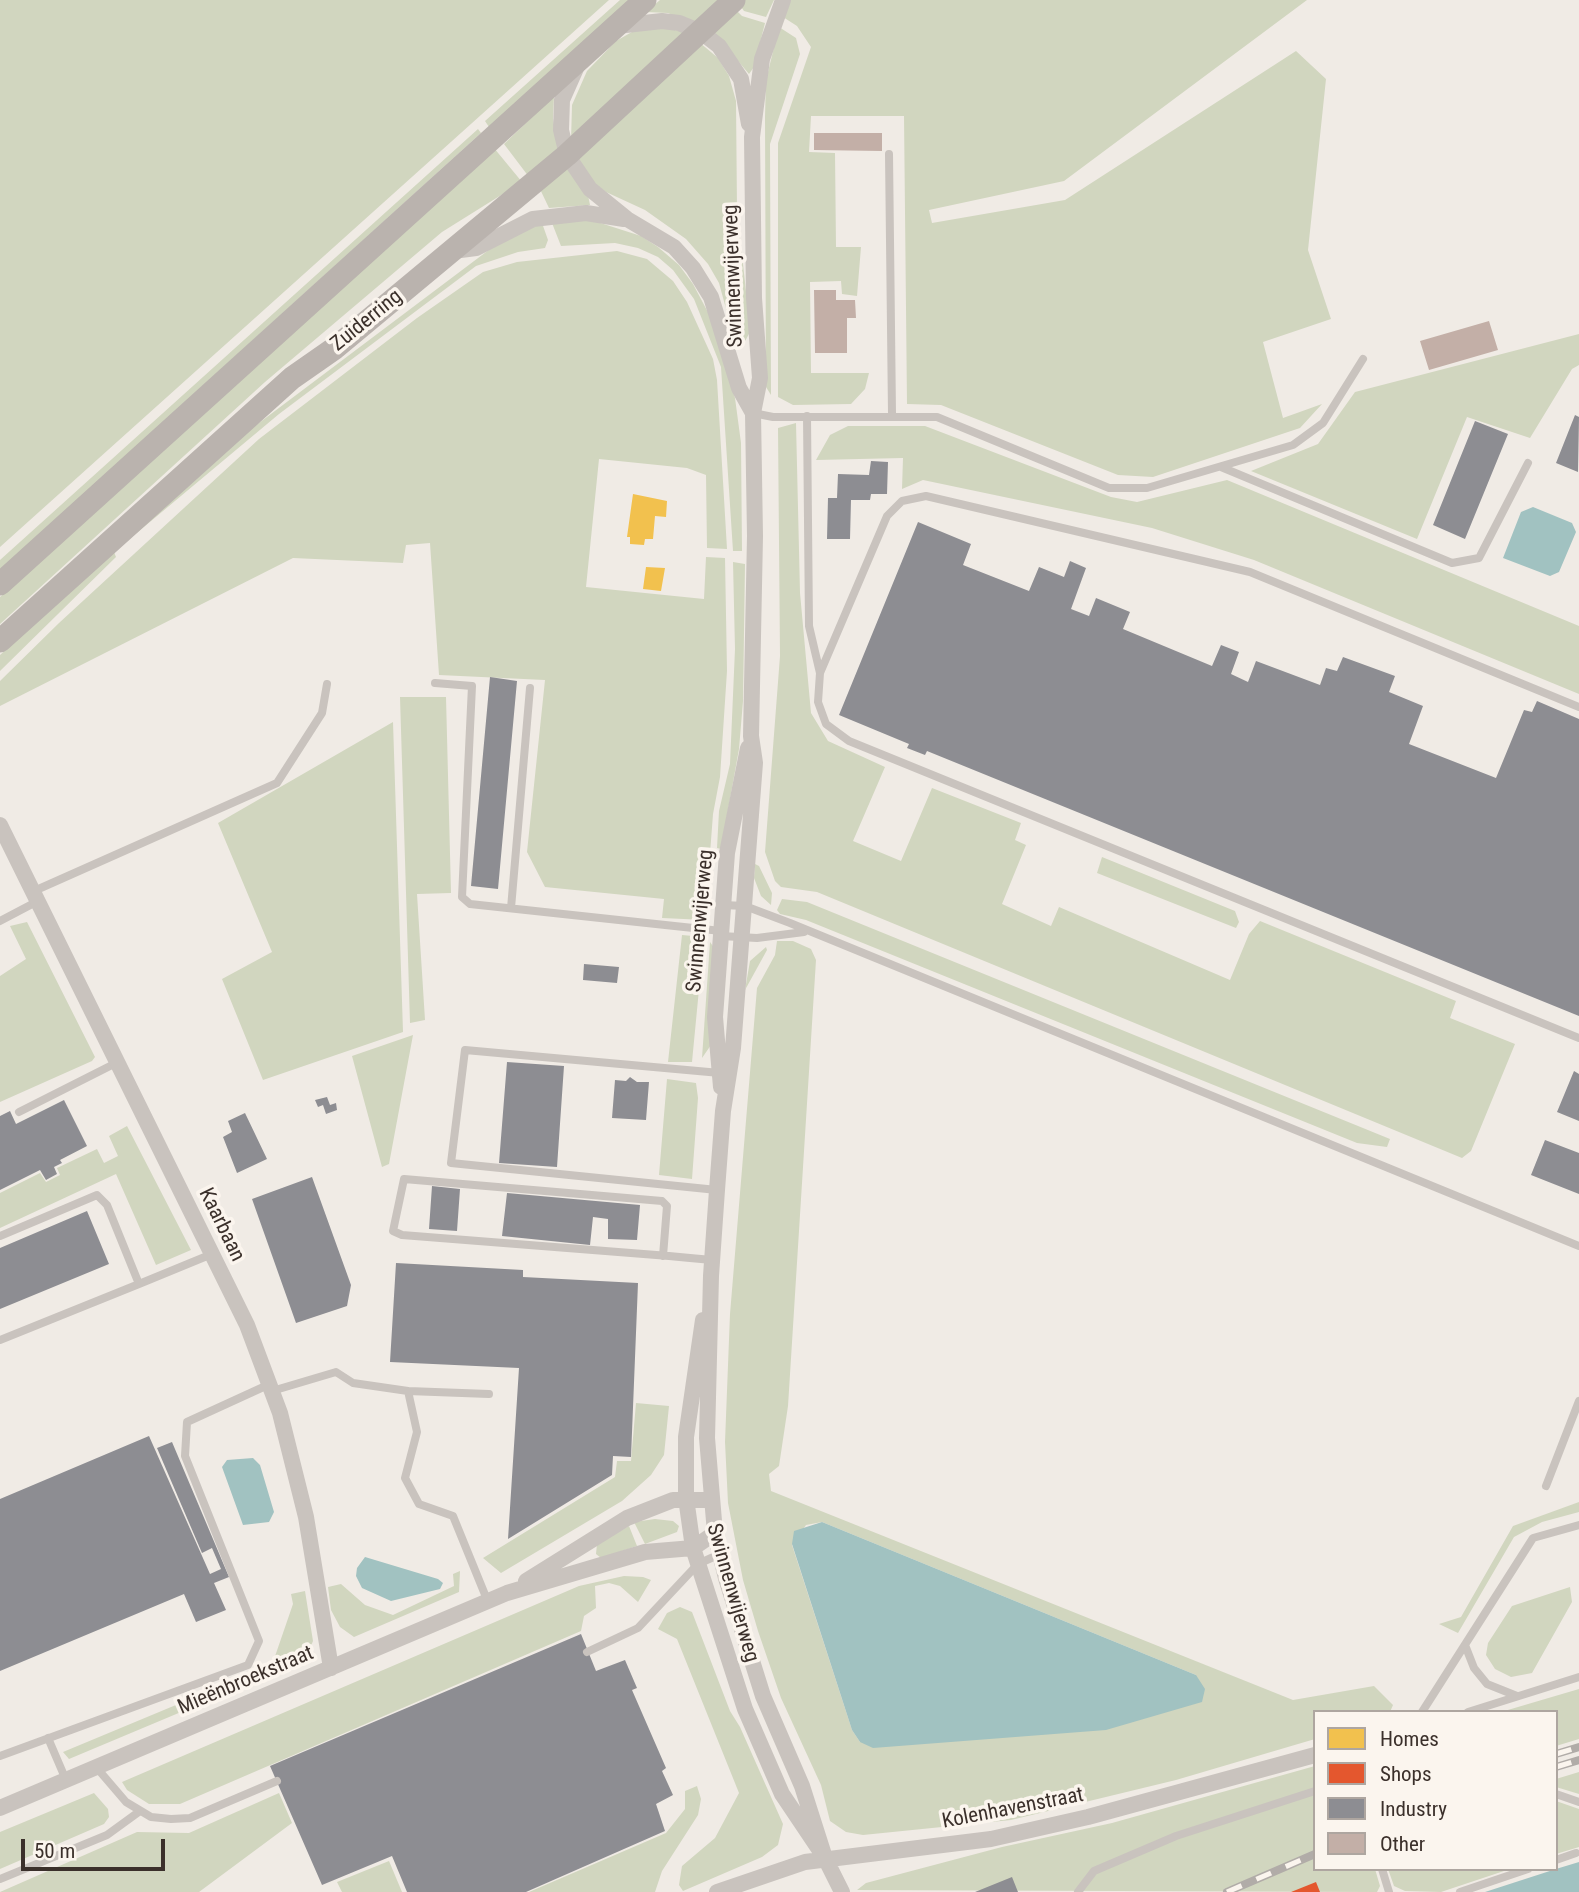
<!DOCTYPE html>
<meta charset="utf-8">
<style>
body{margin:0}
#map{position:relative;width:1579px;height:1892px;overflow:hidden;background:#f0ebe5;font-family:"Roboto Condensed",sans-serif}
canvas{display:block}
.legend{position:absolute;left:1313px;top:1710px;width:245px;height:161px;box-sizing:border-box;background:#fbf5ee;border:2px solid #aea6a0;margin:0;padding:9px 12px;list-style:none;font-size:21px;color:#3b302b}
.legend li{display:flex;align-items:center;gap:14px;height:35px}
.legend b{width:35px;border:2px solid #aea6a0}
.scale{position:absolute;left:21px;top:1839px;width:144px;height:32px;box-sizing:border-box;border:4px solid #3b302b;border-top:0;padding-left:9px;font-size:21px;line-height:24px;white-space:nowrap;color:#3b302b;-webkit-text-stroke:5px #fbf5ee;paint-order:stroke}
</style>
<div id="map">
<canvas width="1579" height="1892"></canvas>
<ul class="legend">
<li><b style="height:19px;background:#f2c14e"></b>Homes</li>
<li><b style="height:19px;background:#e4572e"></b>Shops</li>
<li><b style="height:19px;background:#8d8d92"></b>Industry</li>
<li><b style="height:19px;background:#c3afa7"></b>Other</li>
</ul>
<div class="scale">50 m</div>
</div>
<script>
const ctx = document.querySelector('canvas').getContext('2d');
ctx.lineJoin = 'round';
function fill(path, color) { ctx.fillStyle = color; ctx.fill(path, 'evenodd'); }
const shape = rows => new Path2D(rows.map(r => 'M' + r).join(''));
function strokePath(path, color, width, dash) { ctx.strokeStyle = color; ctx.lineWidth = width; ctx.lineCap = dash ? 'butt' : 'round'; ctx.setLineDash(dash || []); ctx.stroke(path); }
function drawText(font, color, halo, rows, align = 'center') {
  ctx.font = font + ' "Roboto Condensed",sans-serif'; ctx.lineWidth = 7; ctx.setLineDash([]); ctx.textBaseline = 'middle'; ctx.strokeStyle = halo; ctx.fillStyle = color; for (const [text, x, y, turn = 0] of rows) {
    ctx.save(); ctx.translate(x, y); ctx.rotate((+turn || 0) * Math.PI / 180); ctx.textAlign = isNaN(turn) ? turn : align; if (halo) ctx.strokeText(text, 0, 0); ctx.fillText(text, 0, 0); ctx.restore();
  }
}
fill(shape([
 [0,0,609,0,0,547],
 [620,0,629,0,489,127,485,121],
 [660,0,722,0,698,26,668,13,646,12],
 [743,0,774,0,766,17,744,11,739,4],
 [789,0,1307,0,1064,181,929,210,932,223,1065,200,1296,51,1326,79,1308,250,1331,319,1263,342,1283,418,1322,404,1300,428,1153,477,1118,475,941,405,907,404,904,116,811,116,809,152,835,153,836,247,861,247,857,296,842,294,841,281,810,282,811,373,869,373,865,389,851,404,793,405,778,397,778,143,811,47,797,26,783,17],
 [734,8,742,16,765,23,754,67,749,74,712,30],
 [659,27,690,33,571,141,572,105,587,71,616,41,639,28],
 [779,27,796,38,800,54,770,144,771,395,766,387,765,117,766,80],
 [699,42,718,58,729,76,736,101,737,210,749,318,750,332,743,345,734,338,719,283,708,264,686,239,645,210,606,192,590,180,575,155],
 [554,96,553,119,559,151,529,177,504,144],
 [478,129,481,133,0,570,0,560],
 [494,148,522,182,442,232,265,382,0,624,0,597],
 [566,165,588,195,590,205,549,208,539,187],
 [588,219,641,236,658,247,679,265,693,284,711,318,735,398,741,443,742,551,733,551,721,367,694,299,673,270,658,257,638,248,615,243,561,246,552,223],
 [542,223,548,240,545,248,518,252,476,266,279,414,114,552,116,557,0,671,0,655,113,552,247,432,498,243],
 [617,251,647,259,673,281,687,302,713,359,717,380,727,549,707,548,706,475,687,468,599,459,586,587,704,599,706,557,725,558,727,671,720,777,713,814,705,920,662,918,664,899,545,887,527,852,545,680,439,675,430,543,406,545,403,563,293,558,0,706,0,681,59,623,259,439,417,318,483,272,517,262],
 [1579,334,1579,365,1572,369,1530,438,1467,417,1417,539,1251,471,1318,444,1355,392],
 [796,423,800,593,811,713,828,741,885,767,853,841,901,861,932,788,1021,823,1015,840,1026,845,1002,904,1051,926,1059,907,1230,980,1249,934,1260,921,1456,1001,1450,1018,1515,1044,1471,1151,1462,1158,817,892,781,887,775,881,765,852,780,656,778,428],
 [848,426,925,426,1111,497,1137,502,1227,480,1579,626,1579,694,1254,560,1152,528,923,480,902,489,903,458,816,460,830,435],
 [733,562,745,564,743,701,739,749,721,849,717,848,719,811,730,764,735,649],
 [400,697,446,697,451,893,417,894,425,1020,410,1023],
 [393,722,403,1032,263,1080,222,979,272,952,218,823],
 [1102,857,1235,911,1239,922,1236,928,1097,873],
 [755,864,759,866,772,893,771,905,761,896,754,878],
 [782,899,807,902,1390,1139,1387,1147,1357,1143,806,920,780,914,777,910],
 [27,922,95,1057,92,1061,0,1102,0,976,26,959,10,926],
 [682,935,704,937,692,1062,668,1062],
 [777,941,793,941,811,949,816,960,788,1406,779,1466,769,1474,771,1491,1293,1700,1374,1686,1393,1705,1390,1712,1315,1712,1315,1739,1176,1780,1011,1820,863,1835,846,1832,830,1821,821,1785,781,1698,758,1631,743,1580,728,1503,725,1442,730,1314,757,988,775,955],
 [822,1522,1196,1675,860,1742,852,1730,792,1545,806,1525],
 [710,942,715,949,711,1045,702,1058],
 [766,947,767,950,745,990,750,961],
 [413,1035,389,1164,382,1167,352,1056],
 [667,1079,696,1083,698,1098,692,1179,659,1175],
 [127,1126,191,1250,156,1265,116,1174,0,1228,0,1193,40,1173,46,1182,60,1175,57,1168,97,1149,104,1163,118,1156,109,1136],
 [636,1403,669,1406,664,1455,651,1475,622,1501,501,1573,483,1558,615,1477,617,1461,631,1461],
 [1579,1502,1579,1512,1542,1522,1514,1537,1458,1633,1439,1624,1461,1617,1513,1526],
 [655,1519,673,1521,679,1526,677,1532,645,1544,634,1522],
 [629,1526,637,1546,601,1558,596,1554,597,1544],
 [460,1571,459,1592,354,1637,340,1627,331,1610,328,1587,341,1584,365,1605,393,1615,454,1586,453,1574],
 [624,1576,643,1577,651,1580,638,1602,620,1586,609,1583,595,1586,596,1608,584,1616,581,1631,180,1804,149,1804,127,1790,122,1782,579,1586],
 [1570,1587,1572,1602,1532,1673,1511,1677,1495,1669,1486,1655,1488,1643,1512,1606],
 [305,1591,313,1641,305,1660,69,1759,63,1752,272,1665,293,1604,291,1594],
 [680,1607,692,1612,730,1711,740,1727,783,1824,778,1845,762,1857,683,1891,679,1885,682,1866,715,1838,739,1793,677,1639,658,1629,667,1613],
 [1579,1689,1579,1739,1556,1746,1556,1712,1501,1712],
 [1315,1766,1315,1869,1375,1869,1380,1886,1377,1892,857,1890,866,1883,1002,1847,1112,1823],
 [1579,1772,1579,1794,1556,1787,1556,1779],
 [697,1786,701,1799,698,1815,662,1871,655,1892,529,1892,666,1833,685,1809,685,1791],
 [94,1793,108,1809,109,1817,104,1824,0,1869,0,1832],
 [279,1793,292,1823,199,1892,0,1892,137,1832,189,1833],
 [1556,1801,1579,1809,1579,1847,1556,1854],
 [389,1861,402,1892,342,1892,337,1882],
 [1388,1869,1510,1869,1441,1892,1405,1891,1394,1886]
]), '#d1d6bf');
fill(shape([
 [1533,507,1572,523,1576,532,1559,572,1550,576,1503,558,1521,512],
 [253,1458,260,1465,274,1512,269,1522,243,1525,222,1467,227,1460],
 [822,1522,1196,1675,1205,1689,1202,1702,1106,1730,873,1748,860,1742,852,1730,792,1544,794,1531],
 [365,1557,438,1579,443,1583,440,1589,391,1601,362,1588,356,1576,357,1568],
 [1579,1862,1579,1892,1485,1892,1556,1869]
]), '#a1c2c1');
fill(shape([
 [633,494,667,501,666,517,655,516,653,539,645,539,644,545,630,544,630,537,627,537],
 [646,567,665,568,661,591,643,589]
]), '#f2c14e');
fill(shape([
 [1316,1882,1320,1892,1291,1892]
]), '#e4572e');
fill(shape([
 [1575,415,1579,417,1578,472,1556,463],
 [1475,421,1508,434,1465,539,1433,525],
 [871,461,888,462,887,494,871,494,870,500,851,500,850,539,827,539,828,498,837,498,838,474,869,475],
 [918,522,971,544,963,565,1029,591,1039,567,1064,577,1070,561,1086,568,1071,609,1089,616,1096,598,1130,612,1123,629,1212,666,1221,645,1239,652,1231,674,1248,682,1256,661,1320,685,1326,668,1337,671,1343,657,1395,676,1389,692,1423,706,1409,744,1496,778,1524,710,1532,712,1537,701,1579,719,1579,1016,927,751,925,755,907,748,909,744,839,715],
 [490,677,517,681,498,889,471,886],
 [584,964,619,967,617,983,583,980],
 [507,1062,564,1066,557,1167,499,1163],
 [1574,1071,1579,1074,1579,1121,1557,1112],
 [630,1077,637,1082,649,1082,646,1120,612,1118,615,1080,626,1081],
 [327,1097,330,1105,336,1103,337,1110,326,1114,323,1105,318,1107,315,1100],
 [64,1100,87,1146,60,1160,62,1163,54,1167,57,1174,46,1180,40,1170,0,1190,0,1116,10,1111,16,1124],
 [245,1113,267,1159,237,1173,223,1137,232,1132,228,1121],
 [1545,1140,1579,1153,1579,1194,1531,1175],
 [312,1177,351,1285,347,1306,296,1323,252,1199],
 [432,1186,460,1189,457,1231,429,1229],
 [507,1193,640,1205,637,1240,608,1239,608,1219,593,1217,590,1245,502,1236],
 [87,1211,109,1264,0,1309,0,1248],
 [396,1263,523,1270,523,1277,638,1283,631,1457,613,1456,612,1475,508,1539,519,1368,390,1362],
 [149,1436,210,1574,221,1569,212,1548,202,1553,157,1448,172,1442,229,1577,214,1583,226,1610,196,1622,184,1594,0,1671,0,1499],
 [581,1634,596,1671,625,1660,637,1688,632,1690,666,1768,662,1771,673,1795,656,1804,665,1831,526,1892,407,1892,392,1856,322,1885,270,1766],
 [1012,1877,1018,1892,975,1892]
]), '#8d8d92');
fill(shape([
 [814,133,882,133,882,151,814,150],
 [814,290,836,290,836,300,855,300,856,318,847,318,847,353,815,353],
 [1489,321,1498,350,1429,370,1420,341]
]), '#c3afa7');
strokePath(shape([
 [889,154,892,414],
 [753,413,773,417,937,417,1109,488,1147,488,1293,445,1323,423,1363,359],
 [807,416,809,626,820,673],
 [1221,467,1452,563,1479,558,1528,463],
 [435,683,472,686,462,897,470,904,721,931],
 [1579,707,1250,572,926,496,902,501,887,516,820,673,818,702,826,724,849,741,1579,1038],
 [34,891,277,783,322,713,327,684],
 [723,905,745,906,790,923,1579,1246],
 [511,908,530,688],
 [0,921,38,901],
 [721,936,757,938,804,932],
 [19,1112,118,1062],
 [717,1190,451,1163,465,1050,720,1073],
 [0,1236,97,1195,107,1205,139,1284,212,1254],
 [663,1256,667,1206,662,1201,404,1179,393,1231,402,1235,669,1256,690,1258,712,1260],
 [0,1340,139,1284],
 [272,1391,336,1372,353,1383,408,1391],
 [1546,1486,1579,1401],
 [488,1602,453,1516,419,1504,405,1478,417,1432,408,1391,489,1394],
 [1465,1645,1474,1668,1487,1684,1517,1696],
 [587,1652,638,1628,698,1564,720,1554],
 [1422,1712,1533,1538,1579,1525],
 [1468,1712,1579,1677],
 [48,1738,66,1780],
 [0,1756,248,1665,259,1641,185,1456,187,1422,270,1384],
 [96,1767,126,1802,151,1817,171,1819,190,1818,277,1781],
 [1556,1794,1579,1802],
 [1556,1860,1576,1853],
 [1382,1869,1389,1892],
 [0,1879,107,1835,140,1811],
 [1078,1892,1094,1871,1176,1836,1315,1791],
 [1460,1892,1528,1869]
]), '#c9c3be', 8);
strokePath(shape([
 [783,0,762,59,752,137,754,298,760,378,753,413,755,536,751,736,755,763,733,1048,723,1111,717,1190,711,1276,707,1438,715,1533,726,1578,763,1696,802,1786,825,1858],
 [617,26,662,21,679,23,701,32,719,46,741,79,749,124],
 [578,64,562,100,561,130,567,155,590,189,627,219,674,247,693,268,711,297,739,388,753,413],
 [453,251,476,248,533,219,586,213,624,219],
 [0,825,247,1325,280,1413,306,1517,331,1668],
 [721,1087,715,1017,727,853,748,748],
 [703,1320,686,1437,686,1498,693,1548,745,1709,782,1794,825,1858,842,1892],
 [526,1581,627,1518,673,1500,712,1500],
 [0,1808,507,1593,645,1552,693,1548,715,1533],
 [717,1892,805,1862,991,1839,1088,1817,1315,1755]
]), '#c9c3be', 16);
strokePath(shape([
 [0,584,645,0],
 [0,641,292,378,335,348,567,155,734,0]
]), '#bab3ae', 23);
const rail = shape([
 [1556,1754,1579,1747],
 [1556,1767,1579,1760],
 [1227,1892,1315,1854]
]);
strokePath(rail, '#b1aca8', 8);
strokePath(rail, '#fbf5ee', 5, [16]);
drawText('21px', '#3b302b', '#fbf5ee', [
 ["Swinnenwijerweg",734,276,-92],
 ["Zuiderring",367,321,-39],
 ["Swinnenwijerweg",701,921,-85],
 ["Kaarbaan",221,1225,64],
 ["Swinnenwijerweg",732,1593,74],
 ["Mieënbroekstraat",246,1681,-23],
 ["Kolenhavenstraat",1013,1809,-11]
]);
</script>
